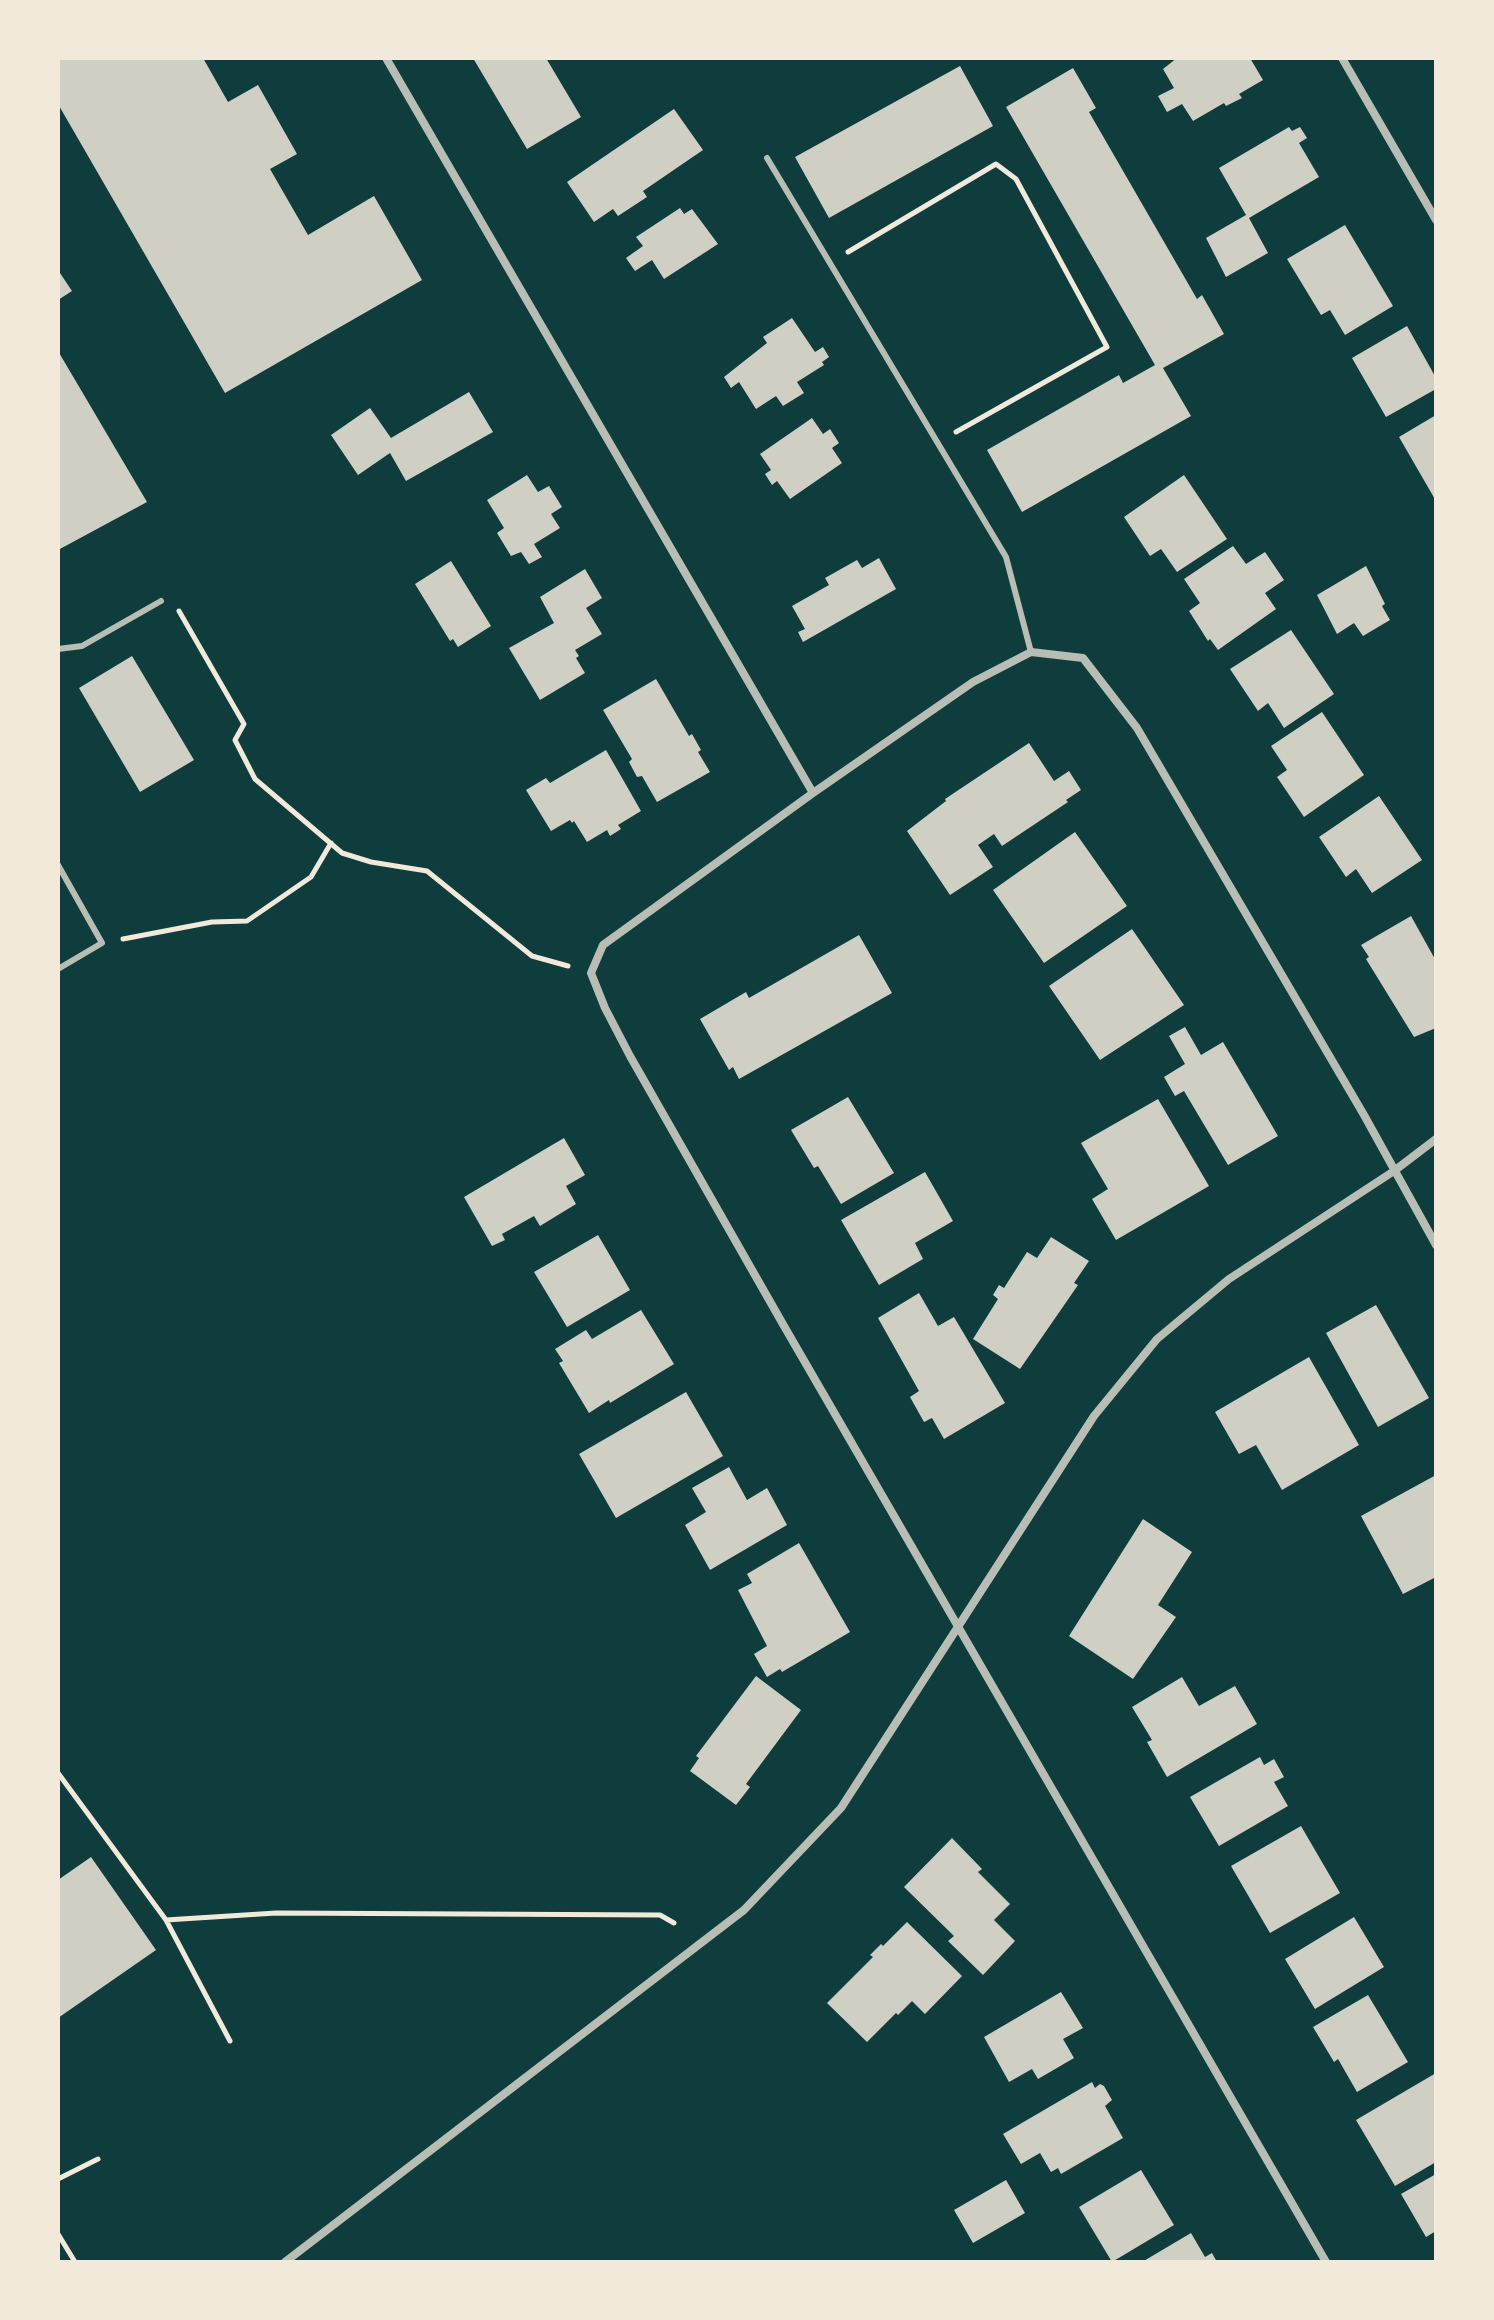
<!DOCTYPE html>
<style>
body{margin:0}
#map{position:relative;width:1494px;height:2320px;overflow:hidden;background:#0f3d3e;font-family:"PT Sans Narrow",sans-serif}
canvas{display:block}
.frame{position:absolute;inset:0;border:60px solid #f1e9da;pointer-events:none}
</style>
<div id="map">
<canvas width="1494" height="2320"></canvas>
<div class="frame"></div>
</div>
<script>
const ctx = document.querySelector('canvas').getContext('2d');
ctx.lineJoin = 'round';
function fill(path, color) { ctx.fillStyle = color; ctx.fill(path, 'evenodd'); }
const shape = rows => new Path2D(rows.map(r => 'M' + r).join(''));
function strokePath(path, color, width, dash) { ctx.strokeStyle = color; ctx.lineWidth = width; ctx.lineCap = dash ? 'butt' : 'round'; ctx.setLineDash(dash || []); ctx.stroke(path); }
fill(shape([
 [58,58,203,58,228,102,258,85,297,154,270,169,308,235,374,196,422,280,225,393,58,104],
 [473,58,546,58,581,117,527,149],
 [1177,58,1250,58,1263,80,1239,94,1242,98,1226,106,1224,103,1193,121,1182,104,1167,112,1158,96,1174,88,1163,69],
 [960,66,993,126,829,218,795,157],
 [1073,68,1096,108,1089,112,1197,299,1202,295,1224,334,1163,368,1191,416,1022,512,987,450,1119,375,1123,383,1155,365,1006,107],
 [674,109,703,150,643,191,647,197,618,216,613,209,594,222,567,182],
 [1289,127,1292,131,1300,127,1307,138,1299,143,1319,177,1249,218,1268,253,1226,277,1206,238,1246,215,1219,168],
 [680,208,684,214,692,209,718,244,664,279,652,260,635,271,626,258,643,246,636,237],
 [1345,225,1393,306,1345,335,1330,310,1321,315,1287,259],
 [58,270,72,291,58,300],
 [792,318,815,352,823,347,829,357,822,362,824,365,797,382,804,393,783,406,776,396,756,409,739,382,731,388,724,377,767,343,763,337],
 [1407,326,1436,378,1436,389,1386,417,1352,358],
 [58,351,147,502,58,550],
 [469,392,493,432,406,481,390,453,358,475,331,435,370,408,391,438],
 [1436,415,1436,501,1399,437],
 [812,418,823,434,830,429,839,443,832,448,842,463,790,499,777,481,772,485,765,474,771,470,760,454],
 [527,475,538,492,549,486,562,507,551,514,560,528,534,544,542,557,529,564,521,552,511,556,497,533,504,528,487,500],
 [1184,475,1227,539,1177,572,1161,549,1150,556,1124,517],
 [1233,546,1246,564,1265,552,1284,580,1265,593,1276,609,1218,650,1210,639,1208,641,1189,611,1200,603,1184,579],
 [879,558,896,589,803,642,798,632,805,629,792,606,829,585,825,578,857,560,862,568],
 [451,561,491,626,458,647,453,639,450,641,415,584],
 [1366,566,1385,604,1382,606,1390,620,1363,636,1354,623,1337,634,1317,595],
 [585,569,602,598,586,608,602,634,575,650,579,656,576,658,585,673,540,700,509,648,554,623,540,597],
 [1291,630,1334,694,1284,728,1268,703,1258,711,1230,669],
 [132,656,194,760,140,792,79,688],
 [656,679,689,736,692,734,701,750,698,752,710,772,657,802,642,776,637,777,629,762,632,759,603,710],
 [1322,712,1364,775,1304,817,1277,777,1287,770,1271,746],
 [1029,743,1054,781,1069,771,1081,790,1066,800,1068,802,1002,846,994,834,978,845,993,867,950,895,907,831,946,801,945,799],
 [606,750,641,811,618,825,621,829,610,836,607,830,587,842,574,821,572,823,570,820,551,831,526,790,546,778,550,783],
 [1379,796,1422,860,1372,893,1356,869,1346,877,1319,837],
 [1075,832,1127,906,1044,963,993,890],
 [1411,916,1436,961,1436,1028,1414,1037,1366,959,1369,957,1361,945],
 [1132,929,1184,1005,1100,1060,1049,986],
 [859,935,892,993,739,1079,733,1067,729,1070,700,1019,746,992,749,998],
 [1185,1027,1201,1055,1223,1042,1278,1136,1228,1165,1184,1091,1175,1096,1164,1077,1185,1064,1169,1036],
 [848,1097,894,1173,841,1204,818,1166,814,1168,791,1130],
 [1158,1099,1209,1186,1116,1240,1092,1199,1108,1189,1081,1143],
 [564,1138,585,1175,566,1186,576,1204,540,1226,534,1216,502,1234,505,1240,492,1246,464,1197],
 [925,1172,953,1221,915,1243,923,1259,879,1285,841,1220],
 [598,1235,630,1290,567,1327,534,1272],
 [1051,1237,1089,1261,1074,1283,1078,1285,1020,1369,973,1339,998,1299,993,1295,999,1285,1004,1288,1027,1252,1037,1258],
 [919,1293,938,1326,954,1317,1005,1403,944,1439,932,1418,924,1422,910,1397,919,1391,878,1318],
 [1376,1305,1429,1398,1378,1427,1326,1333],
 [641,1310,674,1364,610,1403,609,1400,589,1413,559,1363,563,1361,555,1349,586,1330,592,1339],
 [1309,1357,1359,1445,1282,1490,1256,1445,1239,1454,1215,1412],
 [686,1392,723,1456,616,1518,579,1454],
 [729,1467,747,1500,767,1488,787,1525,710,1570,685,1525,706,1512,692,1488],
 [1436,1475,1436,1577,1403,1594,1361,1516],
 [1143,1519,1192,1552,1158,1605,1176,1617,1133,1679,1069,1636],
 [799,1543,850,1632,782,1672,780,1669,767,1677,754,1654,767,1646,738,1590,752,1583,747,1574],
 [756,1676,801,1710,746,1784,750,1787,736,1805,690,1771,699,1758,696,1756],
 [1182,1677,1199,1706,1235,1686,1257,1724,1167,1777,1147,1742,1152,1740,1132,1707],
 [1260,1757,1264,1765,1274,1759,1284,1777,1274,1782,1288,1806,1219,1846,1190,1797],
 [1301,1826,1340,1893,1270,1933,1231,1866],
 [952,1838,982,1869,978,1872,1010,1904,994,1920,1015,1941,983,1975,948,1941,954,1936,904,1887],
 [91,1857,156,1950,58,2018,58,1880],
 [1354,1917,1384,1967,1315,2009,1285,1959],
 [907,1922,962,1976,925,2014,912,2001,898,2015,896,2013,867,2042,827,2003,873,1957,870,1955,881,1944,883,1946],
 [1061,1992,1083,2028,1063,2039,1074,2058,1038,2079,1032,2069,1009,2082,984,2037],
 [1368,1995,1408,2062,1357,2092,1338,2059,1334,2062,1313,2027],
 [1436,2073,1436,2162,1395,2186,1356,2120],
 [1092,2082,1095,2088,1100,2084,1104,2086,1112,2100,1105,2106,1123,2138,1061,2174,1058,2168,1051,2172,1040,2153,1021,2164,1003,2134],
 [1141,2170,1174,2225,1112,2262,1079,2207],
 [1436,2174,1436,2231,1426,2237,1401,2194],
 [1006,2180,1025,2213,973,2243,954,2210],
 [1191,2233,1205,2257,1212,2253,1217,2262,1142,2262]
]), '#cfcfc3');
strokePath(shape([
 [848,252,996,164,1016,179,1107,347,956,432],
 [179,611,244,724,235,740,255,779,342,853,371,862,427,871,532,956,568,966],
 [123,939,212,922,247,921,311,877,331,843],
 [58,1773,166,1920,230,2041],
 [166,1920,276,1913,660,1915,674,1923],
 [58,2179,98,2159],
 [58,2234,75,2262]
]), '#f1e9da', 5);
strokePath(shape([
 [767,158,1006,557,1031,652],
 [58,649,82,646,161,601],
 [58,865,102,943,58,969]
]), '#b8beb3', 6);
strokePath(shape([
 [386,58,813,793],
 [1342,58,1436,220],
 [285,2262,744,1910,841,1808,1094,1416,1157,1339,1229,1279,1394,1171,1436,1139],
 [1326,2262,784,1326,630,1056,605,1008,591,973,603,945,813,793,973,682,1031,652,1083,658,1137,728,1364,1115,1436,1245]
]), '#b8beb3', 8);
</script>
